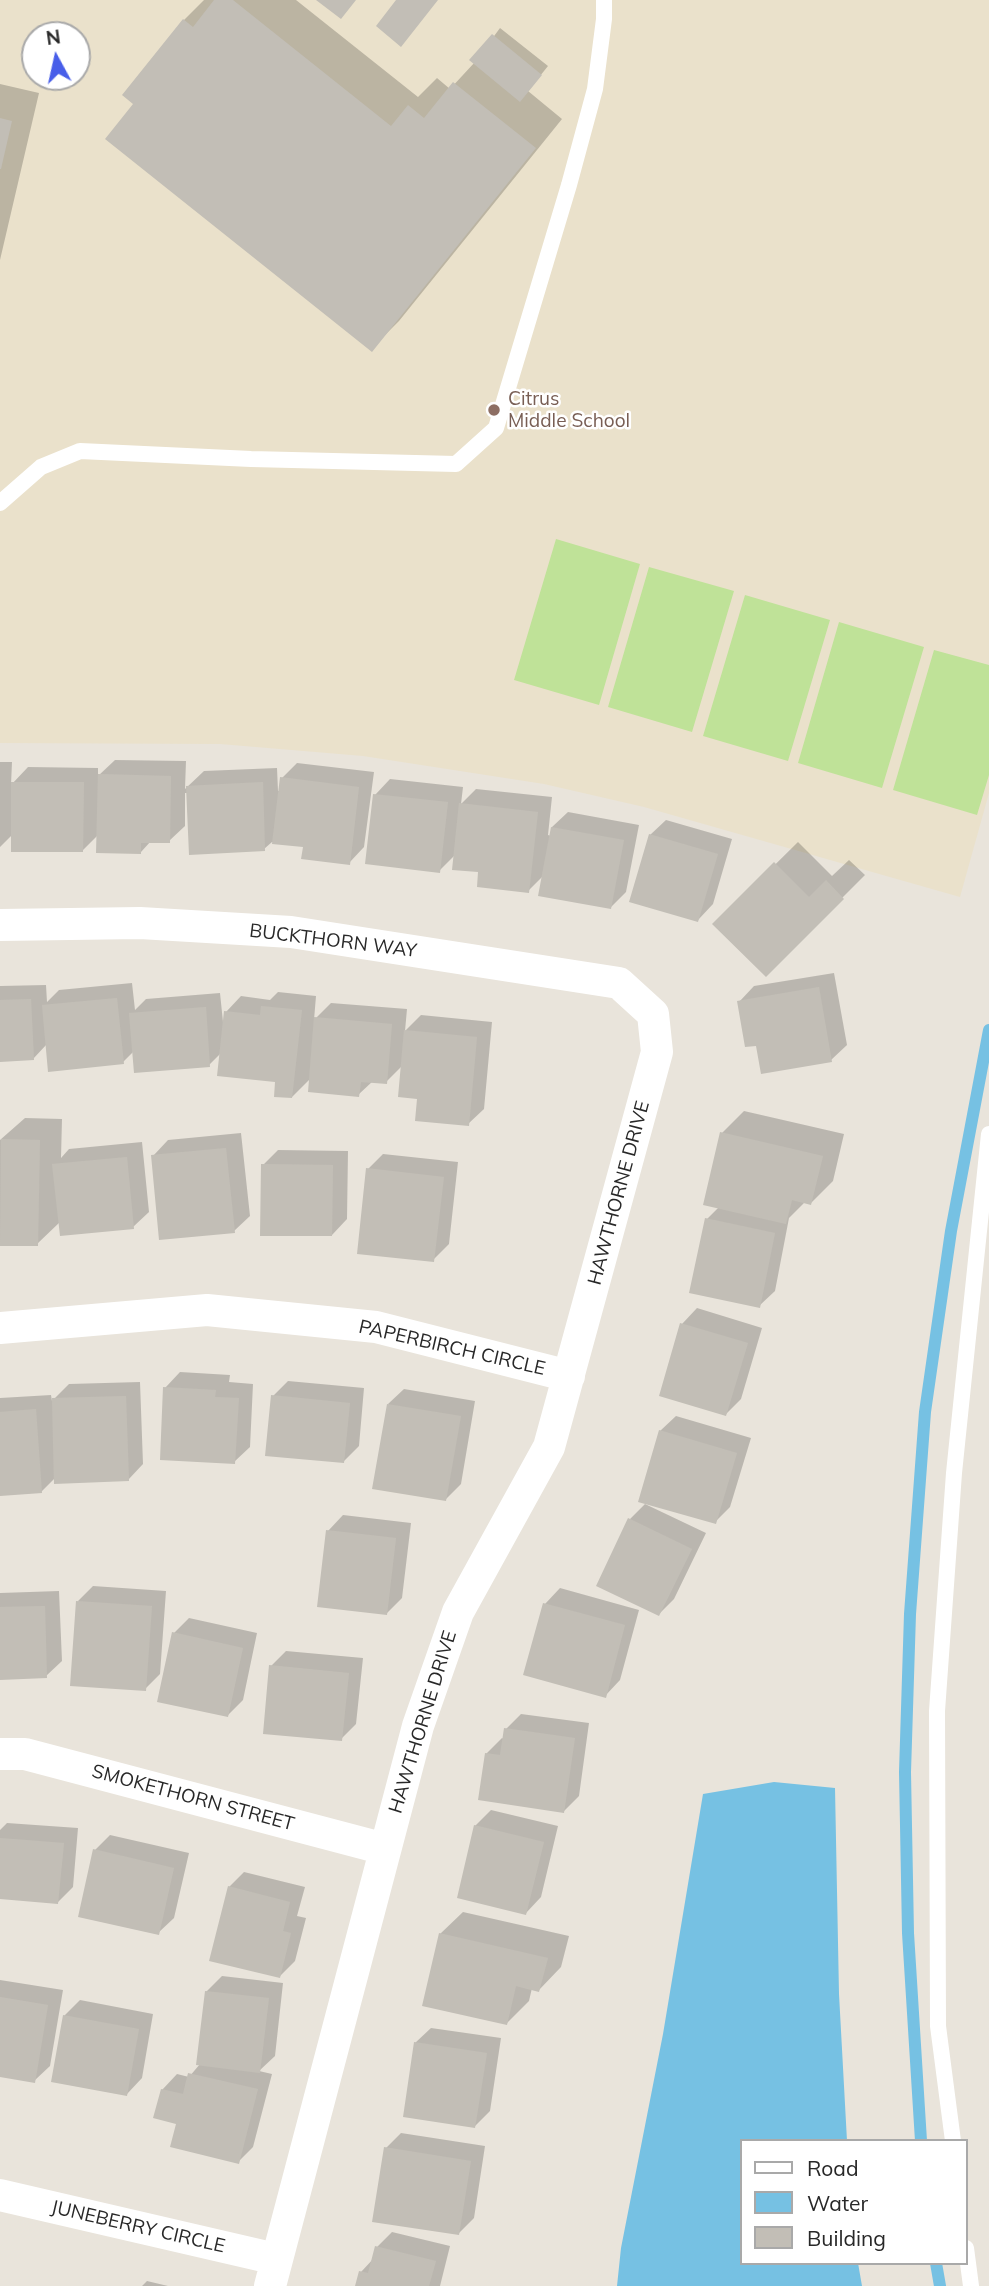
<!DOCTYPE html>
<style>
body{margin:0}
#map{position:relative;width:989px;height:2286px;overflow:hidden;background:#e9e4db;font-family:Mulish,sans-serif}
canvas{display:block}
.legend{position:absolute;left:740px;top:2139px;width:228px;height:126px;box-sizing:border-box;background:#fff;border:2px solid #a9a9a9;margin:0;padding:9px 12px;list-style:none;font-size:21px;color:#282828}
.legend li{display:flex;align-items:center;gap:14px;height:35px}
.legend b{width:35px;border:2px solid #a9a9a9}
.north{position:absolute;left:21px;top:21px;width:70px;height:70px;box-sizing:border-box;background:#fff;border:2px solid #a9a9a9;border-radius:50%;rotate:352deg;font-size:19px;font-weight:700;line-height:28px;text-align:center;color:#282828}
.north::after{content:'';display:block;margin:auto;width:24px;height:32px;background:#485ee9;clip-path:polygon(50% 0,100% 100%,50% 72%,0 100%)}
</style>
<div id="map">
<canvas width="989" height="2286"></canvas>
<ul class="legend">
<li><b style="height:9px;background:#fff"></b>Road</li>
<li><b style="height:19px;background:#76c1e3"></b>Water</li>
<li><b style="height:19px;background:#c2beb6"></b>Building</li>
</ul>
<div class="north">N</div>
</div>
<script>
const ctx = document.querySelector('canvas').getContext('2d');
ctx.lineJoin = 'round';
function fill(path, color) { ctx.fillStyle = color; ctx.fill(path, 'evenodd'); }
const shape = rows => new Path2D(rows.map(r => 'M' + r).join(''));
function strokePath(path, color, width, dash) { ctx.strokeStyle = color; ctx.lineWidth = width; ctx.lineCap = dash ? 'butt' : 'round'; ctx.setLineDash(dash || []); ctx.stroke(path); }
function drawText(font, color, halo, rows, align = 'center') {
  ctx.font = font + ' Mulish,sans-serif'; ctx.lineWidth = 5; ctx.setLineDash([]); ctx.textBaseline = 'middle'; ctx.strokeStyle = halo; ctx.fillStyle = color; for (const [text, x, y, turn = 0] of rows) {
    ctx.save(); ctx.translate(x, y); ctx.rotate((+turn || 0) * Math.PI / 180); ctx.textAlign = isNaN(turn) ? turn : align; if (halo) ctx.strokeText(text, 0, 0); ctx.fillText(text, 0, 0); ctx.restore();
  }
}
fill(shape([
 [0,0,989,0,989,793,960,897,644,807,544,784,363,756,220,744,0,743],
 [35,35,77,35,77,77,35,77]
]), '#eae1cb');
fill(shape([
 [556,539,640,564,599,705,514,680],
 [649,567,734,591,692,732,608,707],
 [745,595,830,620,788,761,703,736],
 [839,622,924,647,882,788,798,763],
 [934,650,989,665,989,775,977,815,893,790]
]), '#bfe298');
fill(shape([
 [774,1782,835,1788,839,1994,847,2141,742,2141,742,2263,858,2263,862,2286,617,2286,621,2248,663,2034,703,1794]
]), '#76c1e3');
fill(shape([
 [204,0,296,0,418,97,437,78,450,89,475,62,500,28,548,66,528,91,562,119,399,321,371,349,135,104,184,20],
 [0,84,39,93,0,260],
 [115,760,186,761,185,789,204,771,277,768,278,791,280,791,282,778,297,763,374,772,364,847,349,863,305,846,272,842,264,849,188,793,185,793,185,826,169,841,151,841,141,852,98,835,83,850,13,834,0,847,0,762,12,762,11,785,28,767,98,768,98,776],
 [390,779,463,787,461,804,476,789,552,797,548,835,551,836,552,827,568,812,639,825,626,892,611,907,543,876,528,891,480,871,455,855,439,871,375,795],
 [666,820,732,839,713,904,698,920,650,835],
 [798,842,832,876,849,860,865,875,766,974,715,924],
 [834,973,847,1045,831,1060,758,1044,739,1002,754,986],
 [132,983,135,1010,146,999,220,993,223,1022,225,1022,226,1012,241,996,270,1000,278,992,316,996,314,1020,331,1003,407,1009,405,1031,421,1015,492,1022,484,1109,468,1124,419,1098,402,1066,386,1082,373,1081,358,1095,311,1078,292,1097,277,1080,221,1053,209,1065,134,1051,123,1062,47,1044,33,1059,0,1060,0,986,46,985,47,1002,59,990],
 [744,1111,844,1134,833,1181,811,1203,805,1202,789,1218,775,1291,759,1306,707,1219,719,1207,722,1133],
 [25,1118,62,1119,61,1158,69,1149,142,1142,149,1212,133,1227,60,1222,37,1244,0,1244,0,1140],
 [241,1133,250,1216,234,1231,153,1156,168,1140],
 [278,1150,348,1151,347,1219,332,1235,263,1165],
 [383,1154,458,1162,449,1244,433,1260,368,1169],
 [697,1308,762,1328,741,1399,726,1414,682,1324],
 [180,1372,230,1375,229,1382,253,1384,250,1447,234,1462,165,1388],
 [288,1381,364,1388,359,1446,344,1461,273,1396],
 [140,1382,143,1464,128,1480,56,1477,41,1492,0,1494,0,1398,51,1395,52,1401,69,1384],
 [404,1389,475,1401,461,1484,446,1499,388,1404],
 [676,1416,751,1438,730,1507,715,1522,660,1431],
 [645,1504,706,1533,674,1599,659,1614,630,1519],
 [343,1515,411,1523,402,1598,387,1613,328,1531],
 [93,1586,166,1591,160,1674,145,1689,78,1601],
 [560,1588,639,1610,620,1680,605,1696,545,1604],
 [59,1591,62,1661,46,1676,0,1678,0,1593],
 [189,1618,257,1633,243,1700,228,1715,174,1633],
 [286,1651,363,1658,356,1724,341,1739,271,1666],
 [521,1714,589,1723,579,1796,564,1811,486,1754,502,1738,504,1739,506,1729],
 [491,1810,558,1826,541,1897,526,1913,475,1826],
 [7,1823,78,1828,73,1887,58,1902,0,1898,0,1830],
 [110,1835,189,1853,174,1918,158,1933,95,1850],
 [244,1872,305,1887,297,1916,306,1918,295,1961,280,1976,229,1887],
 [463,1912,569,1936,561,1967,539,1990,532,1988,529,2001,507,2023,440,1934],
 [222,1976,283,1983,275,2056,259,2071,272,2074,253,2147,238,2162,178,2123,162,2090,177,2074,189,2077,200,2064,206,1992],
 [0,1980,63,1990,50,2066,34,2081,0,2076],
 [80,2000,153,2014,142,2078,127,2094,64,2016],
 [431,2028,501,2038,490,2111,475,2126,415,2043],
 [401,2133,485,2146,474,2218,459,2233,386,2148],
 [392,2232,450,2246,440,2286,357,2286,361,2272,374,2258,377,2247],
 [147,2281,168,2286,142,2286]
]), '#0003');
strokePath(shape([
 [921,2141,908,1933,905,1772,910,1614,925,1412,951,1231,989,1030],
 [936,2263,940,2286]
]), '#76c1e3', 12);
fill(shape([
 [214,0,233,0,391,126,408,105,424,118,453,82,536,148,372,352,105,139,133,104,122,95,183,19,193,27],
 [316,0,356,0,341,19],
 [396,0,438,0,401,47,376,26],
 [492,34,542,75,520,102,469,60],
 [0,118,12,121,1,169,0,169],
 [98,774,171,776,170,843,141,843,141,854,96,853],
 [280,777,359,787,350,865,301,859,303,847,272,844],
 [11,782,84,782,83,852,11,852],
 [263,782,265,851,189,855,186,786],
 [373,794,448,802,440,873,365,864],
 [459,803,538,812,529,893,477,887,478,872,452,870],
 [551,827,624,840,611,909,538,896],
 [649,834,718,854,698,922,629,902],
 [774,862,809,897,826,880,844,899,766,977,712,924],
 [819,987,832,1062,761,1074,756,1046,745,1047,737,1001],
 [117,998,124,1064,48,1072,42,1005],
 [31,999,34,1060,0,1062,0,1000],
 [261,1006,302,1010,292,1098,274,1097,275,1082,217,1076,224,1011,260,1015],
 [206,1007,210,1067,134,1073,129,1013],
 [314,1017,392,1024,387,1084,361,1082,359,1097,308,1092],
 [404,1030,477,1037,469,1126,415,1121,417,1099,398,1097],
 [720,1132,823,1156,811,1205,792,1200,786,1224,703,1205],
 [1,1139,40,1140,38,1246,0,1246],
 [226,1148,235,1233,159,1240,151,1155],
 [127,1157,134,1229,60,1236,52,1164],
 [261,1164,333,1165,332,1236,260,1236],
 [366,1168,444,1177,434,1262,357,1254],
 [705,1218,775,1233,760,1308,689,1293],
 [680,1323,748,1343,726,1416,659,1396],
 [163,1387,216,1390,215,1397,239,1398,235,1464,160,1460],
 [271,1395,350,1403,344,1463,265,1456],
 [126,1396,129,1481,54,1484,52,1398],
 [387,1404,461,1416,446,1501,372,1489],
 [36,1409,42,1493,0,1496,0,1412],
 [659,1430,737,1453,716,1524,638,1502],
 [628,1518,692,1549,659,1616,596,1586],
 [326,1530,396,1538,387,1615,317,1607],
 [76,1601,152,1606,146,1691,70,1686],
 [543,1603,625,1625,606,1698,523,1675],
 [45,1606,47,1678,0,1680,0,1607],
 [172,1632,243,1648,228,1717,157,1702],
 [269,1665,349,1673,342,1741,263,1734],
 [504,1728,575,1738,564,1813,478,1800,485,1753,500,1755],
 [474,1825,544,1842,526,1915,457,1898],
 [0,1838,64,1843,58,1904,0,1899],
 [93,1849,174,1868,159,1935,78,1917],
 [228,1886,290,1902,283,1931,291,1933,280,1978,209,1961],
 [439,1933,548,1958,539,1992,516,1986,507,2025,422,2006],
 [205,1991,269,1998,260,2073,196,2065],
 [0,1997,48,2005,35,2083,0,2077],
 [63,2015,139,2029,127,2096,51,2082],
 [414,2042,487,2053,475,2128,403,2117],
 [188,2073,258,2089,239,2164,170,2147,176,2124,153,2118,161,2089,183,2094],
 [384,2147,471,2161,459,2235,372,2222],
 [375,2246,436,2261,429,2286,355,2286,359,2271,368,2273]
]), '#c2beb6');
strokePath(shape([
 [0,503,41,467,80,451,251,459,456,464,496,428,569,185,595,89,604,19,604,0],
 [953,2141,938,2026,937,1711,954,1473,989,1134],
 [966,2248,971,2286]
]), '#fff', 16);
strokePath(shape([
 [0,925,140,923,291,932,619,983,653,1014,657,1052,549,1447,458,1612,418,1726,270,2286],
 [0,1328,207,1310,376,1327,569,1376],
 [0,1754,25,1754,385,1849],
 [0,2195,276,2259]
]), '#fff', 32);
for (const [x, y, r, color] of [
 [494,410,7,"#8d6e63"]
]) { const dot = new Path2D(); dot.arc(x, y, r, 0, 2 * Math.PI); ctx.fillStyle = color; ctx.fill(dot); strokePath(dot, '#fff', 2.5); }
drawText('19px', '#785e54', '#fff', [
 ["Citrus",508,399],
 ["Middle School",508,421]
], 'left');
drawText('19px', '#282828', '#fff', [
 ["BUCKTHORN WAY",333,941,7],
 ["HAWTHORNE DRIVE",619,1193,-75],
 ["PAPERBIRCH CIRCLE",452,1348,13],
 ["HAWTHORNE DRIVE",423,1722,-73],
 ["SMOKETHORN STREET",193,1798,15],
 ["JUNEBERRY CIRCLE",138,2227,13]
]);
</script>
